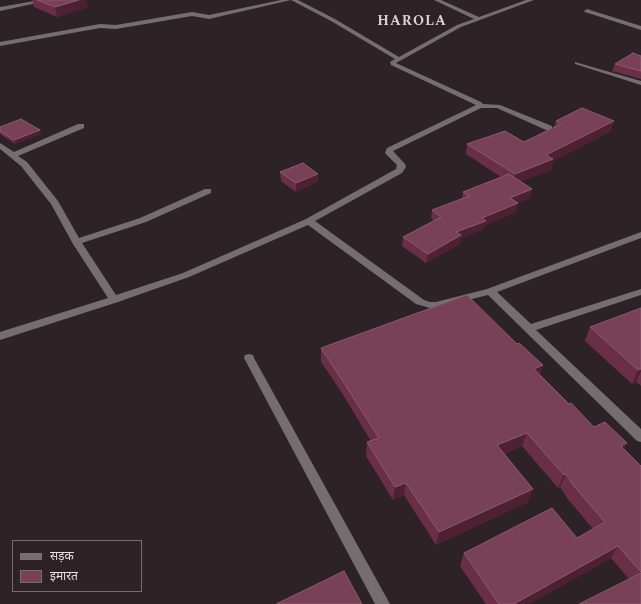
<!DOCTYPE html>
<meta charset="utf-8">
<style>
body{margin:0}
#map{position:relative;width:641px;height:604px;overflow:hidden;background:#2d2225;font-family:Spectral,"Noto Sans Devanagari",serif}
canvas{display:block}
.legend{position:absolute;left:12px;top:540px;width:130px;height:52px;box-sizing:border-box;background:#2d2225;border:1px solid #786e71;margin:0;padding:5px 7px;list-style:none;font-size:12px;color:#e8e0e3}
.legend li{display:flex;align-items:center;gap:8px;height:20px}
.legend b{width:20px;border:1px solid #786e71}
</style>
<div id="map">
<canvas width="641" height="604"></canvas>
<ul class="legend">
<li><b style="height:5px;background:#746e70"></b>सड़क</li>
<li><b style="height:11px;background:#794158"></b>इमारत</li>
</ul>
</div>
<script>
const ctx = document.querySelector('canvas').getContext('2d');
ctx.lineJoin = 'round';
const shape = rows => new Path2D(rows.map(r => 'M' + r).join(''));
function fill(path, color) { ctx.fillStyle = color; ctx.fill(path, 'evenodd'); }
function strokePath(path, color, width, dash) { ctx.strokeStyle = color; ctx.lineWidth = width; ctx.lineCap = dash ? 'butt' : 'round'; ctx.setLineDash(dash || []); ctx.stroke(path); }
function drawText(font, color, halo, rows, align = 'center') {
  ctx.font = font + ' Spectral,serif'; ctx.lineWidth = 3; ctx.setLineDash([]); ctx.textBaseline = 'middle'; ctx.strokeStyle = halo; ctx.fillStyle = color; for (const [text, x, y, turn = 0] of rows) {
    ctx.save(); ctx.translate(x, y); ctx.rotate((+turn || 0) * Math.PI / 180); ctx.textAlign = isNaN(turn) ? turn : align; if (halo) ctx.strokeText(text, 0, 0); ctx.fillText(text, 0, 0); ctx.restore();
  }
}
fill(shape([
 [40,0,51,0,0,11,0,7,40,0],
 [281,0,291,0,209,19,192,16,116,29,100,28,0,46,0,42,100,24,116,25,192,12,209,15,281,0],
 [291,0,298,0,335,19,399,57,457,25,474,19,434,0,441,0,479,17,526,0,534,0,461,27,396,63,481,102,483,104,500,105,552,126,552,130,546,130,497,108,481,108,393,151,405,164,406,167,402,173,315,221,424,300,430,302,436,302,487,289,641,232,641,238,497,292,531,324,641,289,641,295,536,330,641,429,641,442,637,441,488,295,436,308,430,308,416,304,308,225,189,277,118,302,0,340,0,332,108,298,73,244,51,204,21,166,0,149,0,143,14,152,78,124,84,124,84,128,18,156,27,162,58,201,79,238,140,218,205,189,211,189,211,193,146,222,82,243,116,295,183,273,306,219,396,169,397,165,385,153,387,148,476,105,391,65,390,62,395,59,331,21,291,0],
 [587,9,641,26,641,30,585,12,584,11,587,9],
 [575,62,641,81,641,85,575,64,575,62],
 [249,354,253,355,254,358,390,604,375,604,244,358,245,355,249,354]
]), '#746e70');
fill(shape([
 [32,0,86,0,88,7,57,17,34,7],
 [641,56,641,79,612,71,615,64],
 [556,121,611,131,553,161,551,170,521,181,532,189,530,198,517,203,516,212,485,225,484,229,461,238,460,244,426,263,402,246,403,237,434,221,431,218,432,210,462,199,463,192,501,177,466,154,467,144,524,142,554,127],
 [0,127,40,130,41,134,15,144,0,134],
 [280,172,318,182,296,192,281,181],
 [641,308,641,386,636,382,632,384,585,341,590,327],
 [517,344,543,365,540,375,569,404,594,427,624,450,641,466,641,604,629,579,611,558,529,604,486,604,460,566,464,553,577,538,593,529,567,498,560,487,558,488,522,446,504,454,528,502,436,545,404,495,393,500,366,456,367,442,371,441,342,393,321,362,321,348]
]), '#6b2e47');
fill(shape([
 [79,0,86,0,88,7,57,17,55,7],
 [614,121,611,131,553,161,551,170,512,185,515,174,546,155],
 [40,130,41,134,15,144,14,140],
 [318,174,318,182,296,192,296,183],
 [532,189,530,198,508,207,510,198],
 [518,203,516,212,485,225,484,229,461,238,460,244,426,263,428,254,456,232,482,218],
 [543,365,539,378,534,369],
 [641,369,641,371,636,382,632,384,638,370],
 [527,433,522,446,493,458,497,445],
 [627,443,620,456,621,446],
 [566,474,560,487,558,488,564,475],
 [406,483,404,495,393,500,395,487],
 [533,489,528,502,436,545,439,532],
 [618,546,611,558,529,604,514,604]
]), '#4d2132');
const building = shape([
 [37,0,79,0,55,7,37,0],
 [633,53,641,56,641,71,615,64,633,53],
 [582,108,614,121,546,155,553,159,515,174,467,144,505,131,524,142,561,124,556,121,582,108],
 [21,119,40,130,14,140,0,131,0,127,21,119],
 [303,163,318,174,296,183,280,172,303,163],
 [509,174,532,189,510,198,518,203,482,218,486,221,456,232,461,235,428,254,403,237,441,217,432,210,469,196,463,192,509,174],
 [467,295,517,344,519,343,543,365,534,369,569,404,571,403,594,427,605,422,627,443,621,446,641,466,641,572,618,546,514,604,499,604,464,553,552,508,577,538,605,522,573,485,566,474,564,475,527,433,497,445,533,489,439,532,406,483,395,487,367,442,379,438,342,380,321,348,467,295],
 [641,308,641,369,638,370,590,327,641,308],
 [344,571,362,604,276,604,344,571],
 [641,573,641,604,579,604,641,573]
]);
fill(building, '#794158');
strokePath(building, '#8a5a6d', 1);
ctx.letterSpacing = '1px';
drawText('bold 14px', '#ddced2', '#2d2225', [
 ["HAROLA",412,22]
]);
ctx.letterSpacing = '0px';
</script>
